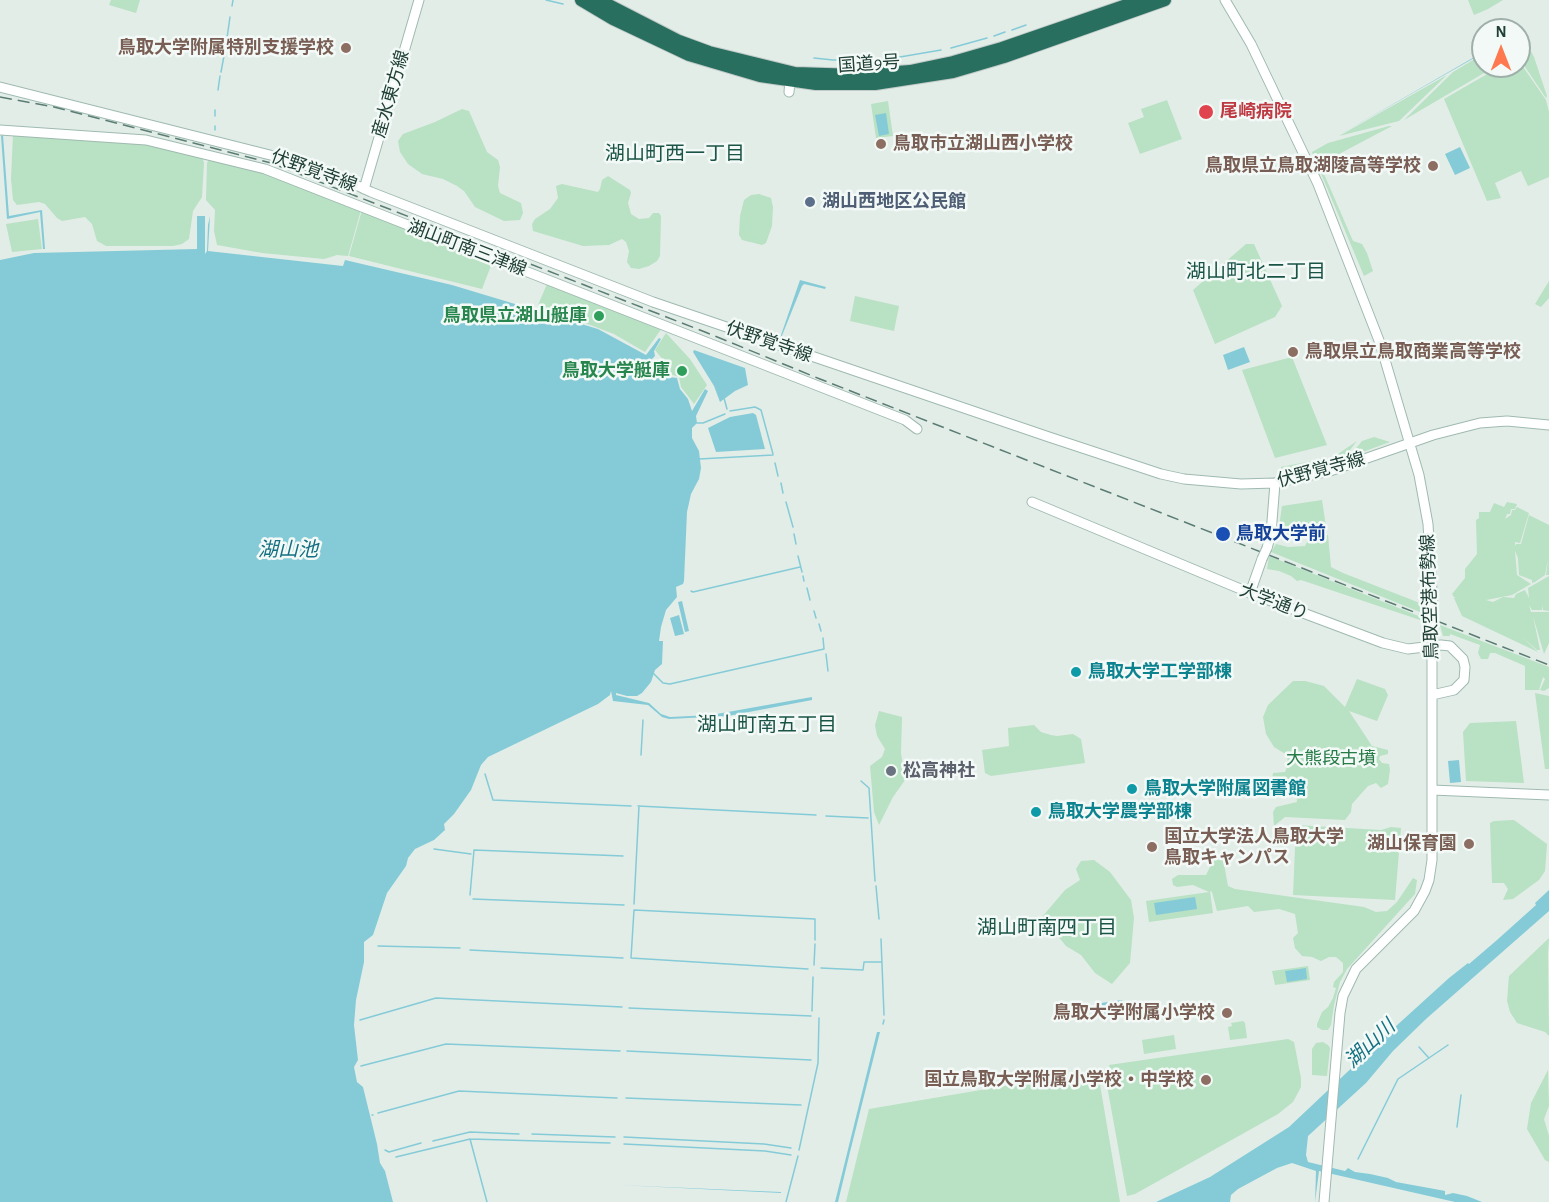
<!DOCTYPE html>
<meta charset="utf-8">
<style>
body{margin:0}
#map{position:relative;width:1549px;height:1202px;overflow:hidden;background:#e2ede8;font-family:"Alegreya Sans",sans-serif}
canvas{display:block}
.north{position:absolute;left:1471px;top:18px;width:60px;height:60px;box-sizing:border-box;background:#f3f9f6;border:2px solid #9fafaa;border-radius:50%;rotate:0deg;font-size:16px;font-weight:700;line-height:24px;text-align:center;color:#204037}
.north::after{content:'';display:block;margin:auto;width:21px;height:27px;background:#fe794f;clip-path:polygon(50% 0,100% 100%,50% 72%,0 100%)}
</style>
<div id="map">
<canvas width="1549" height="1202"></canvas>
<div class="north">N</div>
</div>
<script>
const ctx = document.querySelector('canvas').getContext('2d');
ctx.lineJoin = 'round';
function fill(path, color) { ctx.fillStyle = color; ctx.fill(path, 'evenodd'); }
const shape = rows => new Path2D(rows.map(r => 'M' + r).join(''));
function strokePath(path, color, width, dash) { ctx.strokeStyle = color; ctx.lineWidth = width; ctx.lineCap = dash ? 'butt' : 'round'; ctx.setLineDash(dash || []); ctx.stroke(path); }
function drawText(font, color, halo, rows, align = 'center') {
  ctx.font = font + ' "Alegreya Sans","Noto Sans JP",sans-serif'; ctx.lineWidth = 5; ctx.setLineDash([]); ctx.textBaseline = 'middle'; ctx.strokeStyle = halo; ctx.fillStyle = color; for (const [text, x, y, turn = 0] of rows) {
    ctx.save(); ctx.translate(x, y); ctx.rotate((+turn || 0) * Math.PI / 180); ctx.textAlign = isNaN(turn) ? turn : align; if (halo) ctx.strokeText(text, 0, 0); ctx.fillText(text, 0, 0); ctx.restore();
  }
}
fill(shape([
 [111,0,140,0,136,13,109,5],
 [1468,0,1503,0,1488,9,1474,15],
 [1521,33,1534,57,1547,96,1546,98,1519,58,1519,34],
 [1483,54,1483,66,1496,66,1404,120,1453,72],
 [1519,61,1546,100,1549,112,1549,177,1528,186,1521,171,1495,183,1501,198,1487,201,1444,99,1501,66,1519,66],
 [1447,75,1399,121,1339,136],
 [1167,100,1182,139,1140,154,1128,123,1144,117,1141,109],
 [888,101,893,136,876,138,871,104],
 [462,109,469,111,487,152,498,160,500,167,498,186,500,193,521,203,523,213,520,220,504,221,475,207,464,191,457,186,443,179,422,174,408,164,400,152,398,141,403,134,435,122],
 [1389,126,1392,126,1339,154,1321,167,1353,241,1362,244,1367,253,1373,271,1364,276,1312,152,1328,143],
 [13,134,151,144,202,156,204,163,202,197,193,211,189,239,182,244,173,246,106,246,97,241,92,224,85,217,62,221,57,218,45,204,39,202,17,205,13,200,11,179],
 [210,158,263,172,361,210,348,256,337,255,324,259,262,253,217,245,214,231,215,210,206,200,207,163],
 [608,176,630,190,631,193,628,203,631,214,639,219,649,218,653,213,659,213,661,216,660,256,657,261,649,266,639,269,631,268,627,262,629,251,626,242,622,239,609,245,583,246,533,231,532,224,535,219,550,209,558,198,556,186,562,184,598,192,600,189,602,180],
 [759,194,771,198,773,207,772,226,766,243,762,245,742,240,739,235,740,216,744,200,751,195],
 [362,210,492,263,482,289,349,256],
 [38,219,42,249,12,252,6,224],
 [1246,244,1254,244,1282,306,1275,317,1215,344,1193,290],
 [1549,281,1549,298,1541,307,1535,304],
 [547,284,662,328,645,352,614,334,538,305],
 [855,296,899,306,894,331,850,321],
 [666,333,690,359,707,385,694,404,681,387,679,377,670,374,664,367,664,361,655,350],
 [1292,357,1327,445,1275,458,1242,370],
 [1374,437,1390,442,1349,457,1362,441],
 [1357,441,1343,459,1304,471,1281,469,1281,467,1327,458,1328,459,1334,458,1333,455,1338,454],
 [1322,500,1327,533,1290,538,1290,535,1278,534,1282,506],
 [1507,502,1517,504,1515,509,1511,509,1510,514,1507,514,1505,519,1511,515,1512,510,1515,510,1517,507,1529,513,1520,543,1515,542,1515,546,1516,544,1521,544,1529,515,1549,525,1549,575,1546,575,1548,559,1545,575,1535,582,1532,583,1532,580,1519,575,1518,558,1515,551,1517,575,1531,584,1512,595,1486,600,1493,602,1503,597,1514,598,1516,594,1525,590,1529,598,1528,588,1549,576,1549,611,1543,610,1543,605,1542,610,1532,610,1529,605,1531,612,1549,612,1549,643,1544,654,1533,616,1540,650,1537,650,1521,636,1538,652,1462,616,1454,598,1456,597,1454,597,1452,594,1465,578,1465,569,1477,554,1476,520,1479,518,1479,512,1490,512,1494,503,1504,507],
 [1328,535,1331,567,1343,573,1425,605,1425,614,1271,552,1276,544,1288,547,1305,546,1309,538],
 [1269,556,1426,619,1426,622,1301,580,1297,581,1291,576,1279,571,1267,569],
 [1440,625,1549,667,1549,688,1544,691,1540,690,1545,679,1543,677,1539,690,1525,690,1525,666,1495,653,1490,653,1488,659,1481,659,1478,653,1480,645,1450,634,1450,636,1443,636],
 [1357,679,1385,689,1388,695,1377,721,1349,711,1372,746,1388,750,1388,754,1380,756,1379,759,1382,763,1389,764,1390,770,1388,784,1381,788,1376,783,1368,786,1352,804,1351,812,1345,820,1285,817,1274,826,1273,812,1276,807,1297,802,1296,793,1291,785,1277,786,1272,779,1273,773,1285,772,1288,764,1287,755,1274,747,1266,734,1263,717,1268,705,1293,681,1305,681,1324,686,1345,707],
 [1535,693,1549,696,1549,769,1545,769],
 [879,711,902,717,901,753,905,780,893,797,879,825,874,812,870,766,882,757,885,749,877,736,875,725],
 [1516,721,1524,783,1466,781,1463,732,1470,723],
 [1034,725,1041,732,1051,735,1057,736,1073,734,1081,739,1085,763,991,776,985,773,982,750,1009,746,1008,728],
 [1514,820,1547,844,1545,871,1539,880,1513,899,1503,900,1508,889,1504,883,1492,883,1490,823,1494,821],
 [1296,825,1381,830,1391,827,1401,828,1395,900,1293,895],
 [1222,853,1228,886,1235,889,1364,907,1376,912,1387,911,1397,902,1413,878,1417,880,1415,894,1347,969,1340,982,1334,1005,1331,1025,1328,1030,1322,1030,1317,1027,1317,1024,1322,1012,1328,1007,1333,998,1336,988,1333,987,1334,982,1343,972,1343,963,1336,957,1329,957,1321,961,1312,957,1302,956,1295,948,1293,938,1298,933,1295,914,1279,909,1254,912,1248,906,1217,911,1212,892,1210,891,1213,913,1149,922,1146,901,1209,892,1193,885,1177,887,1173,885,1172,879,1178,875,1206,875,1215,857],
 [1094,860,1110,872,1131,900,1134,918,1130,963,1112,984,1095,973,1081,955,1066,946,1042,917,1065,890,1080,880,1076,869,1081,861],
 [1549,938,1548,953,1549,1036,1545,1032,1517,1023,1510,1012,1507,1001,1509,976],
 [1308,966,1310,980,1275,985,1272,971],
 [1243,1021,1245,1023,1247,1038,1230,1040,1228,1027,1232,1026,1231,1023],
 [1174,1035,1176,1049,1144,1054,1142,1040],
 [1288,1039,1294,1042,1301,1078,1301,1087,1293,1102,1278,1114,1135,1194,1127,1196,1104,1069,1110,1068,1109,1065],
 [1323,1042,1328,1045,1330,1048,1327,1076,1312,1075,1312,1049,1316,1043],
 [1548,1070,1549,1106,1544,1119,1549,1136,1549,1162,1545,1160,1527,1129,1531,1103],
 [1098,1073,1120,1202,846,1202,869,1109,1022,1083,1023,1085]
]), '#b9e1c3');
fill(shape([
 [1483,52,1483,53,1339,135,1419,89],
 [886,113,889,134,879,136,875,115],
 [3,135,9,216,42,210,45,249,43,249,40,212,7,219,1,136],
 [1460,147,1470,168,1455,175,1445,154],
 [197,216,205,216,205,254,207,251,208,225,210,216,208,251,343,266,345,260,452,285,598,329,646,355,659,338,661,339,654,351,655,356,651,360,669,377,677,378,680,389,688,399,692,411,705,389,708,391,696,416,697,423,692,428,692,438,699,451,701,468,699,479,691,494,687,512,684,581,683,584,676,587,677,597,666,610,661,627,659,641,663,641,662,664,655,670,651,682,642,693,637,696,627,696,616,693,616,695,649,703,661,714,670,717,711,715,795,700,812,697,812,700,728,716,669,719,662,717,648,705,613,701,611,691,610,695,598,704,488,757,481,765,471,790,454,814,444,824,445,830,434,840,415,849,408,858,406,866,387,893,373,935,364,942,364,962,356,1000,354,1025,358,1060,354,1067,357,1082,363,1087,377,1144,380,1163,385,1171,393,1202,0,1202,0,260,34,253,197,249],
 [800,280,826,287,825,289,804,284,802,286,781,338,780,338],
 [1244,347,1250,362,1228,370,1223,355],
 [694,350,745,368,748,385,735,391,720,402,714,386,693,352],
 [753,413,756,415,765,449,716,452,708,428,730,417],
 [682,601,689,631,685,632,678,602],
 [679,615,684,634,675,636,670,618],
 [1459,760,1461,782,1450,783,1448,761],
 [1549,890,1549,911,1426,1019,1393,1051,1366,1083,1308,1136,1306,1155,1308,1162,1345,1171,1348,1168,1355,1172,1370,1174,1388,1178,1396,1182,1440,1190,1445,1191,1445,1195,1453,1193,1467,1196,1482,1202,1455,1202,1319,1171,1315,1202,1316,1171,1292,1163,1277,1168,1238,1189,1231,1195,1230,1202,1156,1202,1210,1177,1289,1127,1395,1027,1449,978,1468,963,1469,964,1497,940,1536,905,1535,903],
 [1195,897,1197,909,1156,915,1154,903],
 [1306,968,1307,979,1287,982,1285,971],
 [1122,1000,1125,1014,1104,1017,1101,1003],
 [877,1032,880,1032,850,1152,838,1202,835,1202],
 [619,1185,781,1192,781,1193]
]), '#85cbd7');
strokePath(shape([
 [546,0,563,4],
 [232,6,233,0],
 [1012,30,1026,25],
 [994,36,1005,32],
 [227,38,230,17],
 [951,48,987,38],
 [814,58,833,60,867,60,894,58,941,50],
 [221,72,226,45],
 [218,90,220,76],
 [215,116,215,110],
 [215,126,215,130],
 [724,398,727,409],
 [730,411,755,407,761,410,773,454],
 [697,423,703,423,725,414],
 [699,459,773,455],
 [775,463,778,476],
 [781,483,783,493],
 [786,502,793,527],
 [794,534,796,544],
 [798,556,802,572],
 [803,576,804,581],
 [807,588,810,600],
 [691,591,693,592,800,567],
 [814,611,816,618],
 [819,624,821,631],
 [826,654,828,671],
 [653,673,663,683,670,684,824,649,823,638],
 [641,755,643,720],
 [485,774,493,800,631,806],
 [861,781,869,788,875,881],
 [638,806,816,815],
 [826,816,868,818],
 [434,849,471,854],
 [876,886,879,919],
 [470,895,474,850,623,856],
 [473,899,624,905],
 [634,904,639,806],
 [881,939,884,1015],
 [378,946,460,948],
 [470,950,623,958],
 [814,965,815,944],
 [821,968,863,970,864,962,881,962],
 [808,969,631,958,634,910,815,919,815,940],
 [629,1008,811,1016],
 [812,1011,813,977],
 [360,1020,436,998,622,1007],
 [883,1024,884,1020],
 [1419,1047,1428,1057],
 [627,1051,811,1060],
 [361,1066,446,1044,620,1051],
 [626,1098,801,1105],
 [378,1113,459,1091,617,1098],
 [372,1115,373,1115],
 [1457,1127,1461,1095],
 [532,1134,615,1137],
 [624,1137,764,1144,791,1148],
 [470,1139,487,1202],
 [433,1141,470,1132,519,1134],
 [624,1144,765,1151,791,1155],
 [385,1150,389,1152,421,1143],
 [799,1150,818,1063,819,1018],
 [396,1157,470,1139,610,1143],
 [1358,1159,1398,1079,1448,1045],
 [786,1202,798,1156]
]), '#85cbd7', 1.5);
const secondary = shape([
 [1225,0,1251,44,1318,184,1380,343,1419,475,1428,524,1433,608],
 [0,87,278,157,328,172,371,192,653,302,1049,437,1161,474,1184,479,1241,484,1275,483,1330,471,1433,435,1480,423,1507,421,1549,425],
 [789,92,790,81],
 [0,130,146,140,265,169,905,420,917,429],
 [364,189,419,0],
 [1032,502,1250,593,1383,643,1408,649,1441,645,1450,646,1463,659,1465,667,1464,680,1454,690,1432,695],
 [1267,548,1271,534,1275,483],
 [1250,593,1262,559],
 [1432,790,1549,795],
 [1324,1202,1340,1013,1343,996,1356,969,1414,911,1425,891,1429,880,1432,860,1432,652]
]);
const highway = shape([
 [581,0,613,19,689,55,760,76,816,84,875,84,953,72,1004,57,1165,0],
 [599,0,679,41,709,52,795,73,857,75,910,71,953,62,1002,48,1141,0]
]);
strokePath(secondary, '#9fbab0', 11);
strokePath(highway, '#c1cac7', 14);
strokePath(secondary, '#fff', 9);
strokePath(highway, '#296f60', 12);
strokePath(shape([
 [0,97,54,107,271,163,705,332,820,379,1549,665]
]), '#5a7c73', 1.5, [12, 6]);
const secondaryBridge = shape([
 [1262,559,1267,548],
 [1432,652,1433,608]
]);
strokePath(secondaryBridge, '#9fbab0', 11, []);
strokePath(secondaryBridge, '#fff', 9);
for (const [x, y, r, color] of [
 [346,48,6,"#8d6e63"],
 [1206,112,8,"#e0444e"],
 [881,144,6,"#8d6e63"],
 [1433,166,6,"#8d6e63"],
 [810,202,6,"#5c6f8a"],
 [599,316,6,"#2e9e5b"],
 [1293,352,6,"#8d6e63"],
 [682,371,6,"#2e9e5b"],
 [1223,534,8,"#1a4fb4"],
 [1076,672,6,"#0f9aa8"],
 [891,771,6,"#6b7280"],
 [1132,789,6,"#0f9aa8"],
 [1036,812,6,"#0f9aa8"],
 [1469,844,6,"#8d6e63"],
 [1152,847,6,"#8d6e63"],
 [1227,1013,6,"#8d6e63"],
 [1206,1080,6,"#8d6e63"]
]) { const dot = new Path2D(); dot.arc(x, y, r, 0, 2 * Math.PI); ctx.fillStyle = color; ctx.fill(dot); strokePath(dot, '#f3f9f6', 2); }
drawText('bold 18px', '#785e54', '#f3f9f6', [
 ["鳥取大学附属特別支援学校",334,48],
 ["鳥取市立湖山西小学校",893,144,"left"],
 ["鳥取県立鳥取湖陵高等学校",1421,166],
 ["鳥取県立鳥取商業高等学校",1305,352,"left"],
 ["国立大学法人鳥取大学",1164,837,"left"],
 ["鳥取キャンパス",1164,858,"left"],
 ["湖山保育園",1457,844],
 ["鳥取大学附属小学校",1215,1013],
 ["国立鳥取大学附属小学校・中学校",1194,1080]
], 'right');
drawText('18px', '#204037', '#f3f9f6', [
 ["国道9号",869,64,-4],
 ["産水東方線",391,94,-74],
 ["伏野覚寺線",314,171,20],
 ["湖山町南三津線",467,248,21],
 ["伏野覚寺線",769,342,19],
 ["伏野覚寺線",1321,470,-15],
 ["鳥取空港布勢線",1430,597,-92],
 ["大学通り",1274,602,21]
]);
drawText('bold 18px', '#be3a42', '#f3f9f6', [
 ["尾崎病院",1220,112]
], 'left');
drawText('bold 18px', '#4e5e75', '#f3f9f6', [
 ["湖山西地区公民館",822,202]
], 'left');
drawText('bold 18px', '#27864d', '#f3f9f6', [
 ["鳥取県立湖山艇庫",587,316],
 ["鳥取大学艇庫",670,371]
], 'right');
drawText('bold 18px', '#164399', '#f3f9f6', [
 ["鳥取大学前",1236,534]
], 'left');
drawText('bold 18px', '#0d838f', '#f3f9f6', [
 ["鳥取大学工学部棟",1088,672],
 ["鳥取大学附属図書館",1144,789],
 ["鳥取大学農学部棟",1048,812]
], 'left');
drawText('18px', '#267b47', '#f3f9f6', [
 ["大熊段古墳",1331,759]
]);
drawText('bold 18px', '#5b616d', '#f3f9f6', [
 ["松高神社",903,771]
], 'left');
drawText('20px', '#1a5446', '#f3f9f6', [
 ["湖山町西一丁目",675,154],
 ["湖山町北二丁目",1256,272],
 ["湖山町南五丁目",767,725],
 ["湖山町南四丁目",1047,928]
]);
drawText('italic 20px', '#147082', '#f3f9f6', [
 ["湖山池",288,550],
 ["湖山川",1370,1044,-43]
]);
</script>
